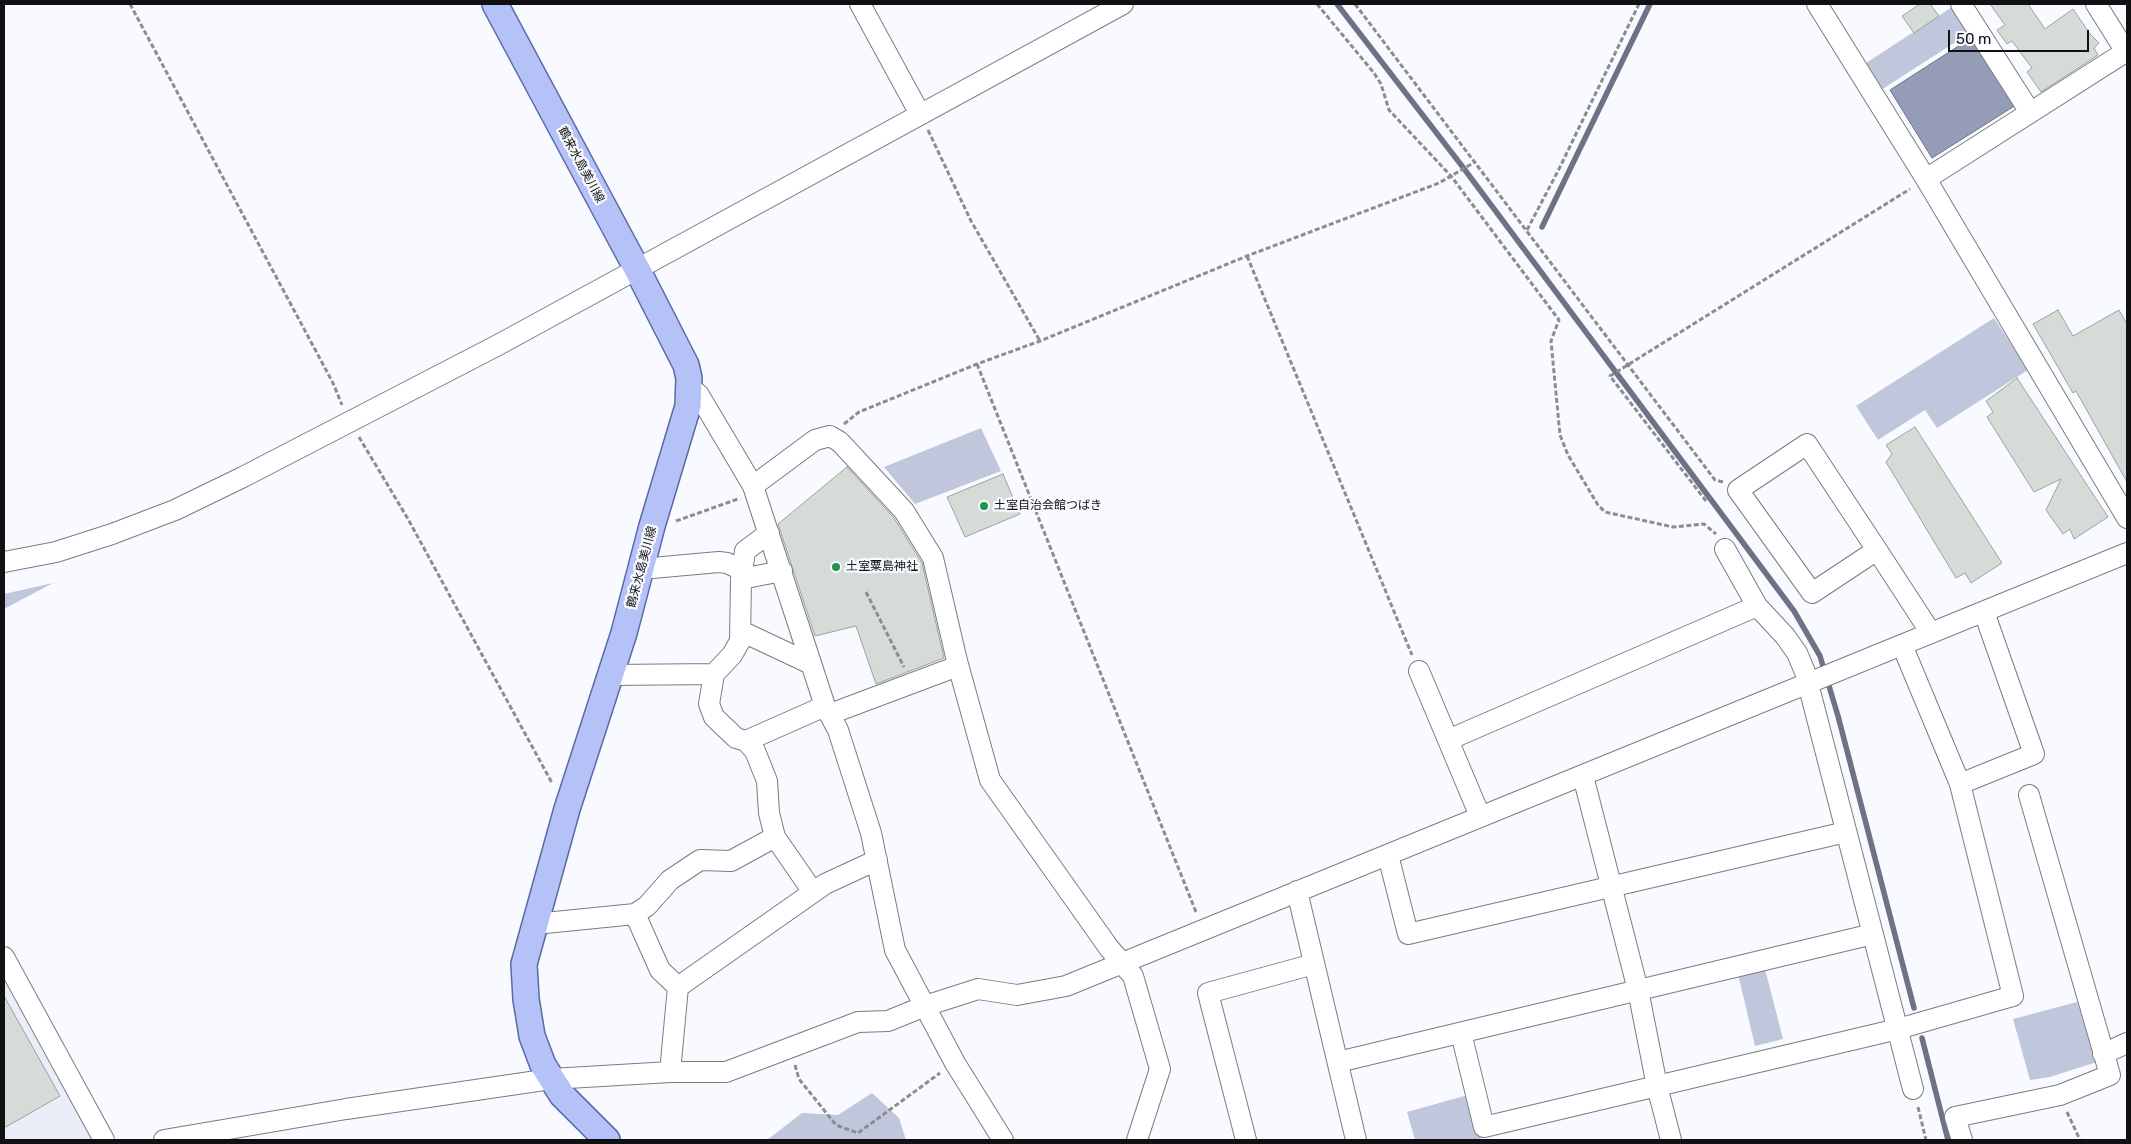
<!DOCTYPE html>
<meta charset="utf-8">
<style>
body{margin:0}
#map{position:relative;width:2131px;height:1144px;overflow:hidden;background:#f8faff;font-family:Rubik,sans-serif}
canvas{display:block}
.frame{position:absolute;inset:0;border:5px solid #111113;pointer-events:none}
.scale{position:absolute;left:1948px;top:30px;width:141px;height:22px;box-sizing:border-box;border:2px solid #111113;border-top:0;padding-left:6px;font-size:15px;line-height:18px;white-space:nowrap;color:#111113;-webkit-text-stroke:4px #f8faff;paint-order:stroke}
</style>
<div id="map">
<canvas width="2131" height="1144"></canvas>
<div class="frame"></div>
<div class="scale">50 m</div>
</div>
<script>
const ctx = document.querySelector('canvas').getContext('2d');
ctx.lineJoin = 'round';
function fill(path, color) { ctx.fillStyle = color; ctx.fill(path, 'evenodd'); }
const shape = rows => new Path2D(rows.map(r => 'M' + r).join(''));
function strokePath(path, color, width, dash) { ctx.strokeStyle = color; ctx.lineWidth = width; ctx.lineCap = dash ? 'butt' : 'round'; ctx.setLineDash(dash || []); ctx.stroke(path); }
function drawText(font, color, halo, rows, align = 'center') {
  ctx.font = font + ' Rubik,"Noto Sans JP",sans-serif'; ctx.lineWidth = 4.5; ctx.setLineDash([]); ctx.textBaseline = 'middle'; ctx.strokeStyle = halo; ctx.fillStyle = color; for (const [text, x, y, turn = 0] of rows) {
    ctx.save(); ctx.translate(x, y); ctx.rotate((+turn || 0) * Math.PI / 180); ctx.textAlign = isNaN(turn) ? turn : align; if (halo) ctx.strokeText(text, 0, 0); ctx.fillText(text, 0, 0); ctx.restore();
  }
}
fill(shape([
 [4,980,96,1140,4,1140]
]), '#ebeef9');
fill(shape([
 [1952,7,1968,34,1881,90,1863,65],
 [1994,318,2028,370,1937,428,1925,410,1878,440,1856,406],
 [981,428,1001,471,915,504,884,467],
 [53,583,4,609,4,594],
 [1764,965,1783,1039,1755,1046,1738,974],
 [2077,1002,2097,1062,2050,1077,2030,1080,2013,1019],
 [872,1093,899,1118,906,1140,767,1140,802,1113,838,1115],
 [1468,1095,1481,1140,1415,1140,1407,1112]
]), '#c0c7dc');
const water = shape([
 [1971,38,2016,105,1932,158,1890,90,1971,38]
]);
fill(water, '#949cb8');
strokePath(water, '#6d7286', 1);
strokePath(shape([
 [1337,4,1462,166,1794,611,1820,656,1838,716,1914,1008],
 [1542,227,1650,4],
 [1922,1038,1948,1140]
]), '#6d7286', 5.5);
const building = shape([
 [1920,4,1930,4,1939,16,1914,33,1902,16,1920,4],
 [1990,4,2028,4,2045,29,2073,9,2090,34,2099,43,2094,48,2098,55,2041,92,2027,72,2032,68,2012,41,2007,44,1997,30,2005,25,1990,4],
 [2058,310,2073,336,2119,310,2127,324,2127,482,2076,391,2073,393,2033,324,2058,310],
 [2017,378,2108,517,2074,539,2070,529,2063,534,2046,510,2061,479,2034,492,1987,417,1993,412,1986,401,2017,378],
 [1915,427,2002,563,1971,583,1965,573,1956,578,1886,462,1892,454,1886,445,1915,427],
 [847,467,894,518,922,563,944,658,876,684,856,626,815,636,778,524,847,467],
 [1003,474,1020,514,965,537,947,497,1003,474],
 [4,996,60,1096,4,1128,4,996]
]);
fill(building, '#d5dbd6');
strokePath(building, '#9ca29d', 1);
const minor = shape([
 [860,4,920,114],
 [1817,4,1926,179,2127,518],
 [1961,4,2030,112],
 [2096,4,2126,52],
 [1926,179,2127,51],
 [690,387,699,395,753,486,825,706,838,730,871,833,895,950,955,1063,1003,1140],
 [753,486,815,440,830,436,840,442,904,511,933,558,957,661,990,780,1109,948,1133,976,1160,1069,1137,1140],
 [769,533,745,551,741,579,740,641,732,655,714,674,709,704,714,717,736,738,746,741,755,751,767,781,769,813,775,837,813,892],
 [1725,549,1757,606,1785,636,1797,653,1805,672,1913,1089],
 [1877,550,1812,593,1738,490,1807,444,1877,550,1931,633],
 [4,562,56,552,112,534,175,510,243,477,498,345,1123,4],
 [641,569,719,562,727,563,742,570],
 [741,579,782,571],
 [741,631,811,664],
 [1419,671,1480,816],
 [611,675,714,674],
 [830,714,958,666],
 [1448,740,1757,606],
 [746,741,825,706],
 [1583,776,1638,990,1657,1086,1671,1140],
 [1960,784,2034,754,1984,612],
 [1388,855,1408,934,1846,832],
 [1297,891,1356,1140],
 [635,914,647,906,670,880,700,860,731,861,775,837],
 [535,924,635,914,660,970,678,987],
 [4,957,104,1140],
 [1461,1033,1484,1127,1898,1029,2013,996,1960,784,1902,645],
 [2103,1054,2127,1043],
 [1338,1062,1873,934],
 [670,1072,678,987,825,884,877,860],
 [164,1140,346,1109,551,1079,670,1072,726,1072,858,1022,888,1021,925,1006,978,989,1017,995,1066,986,2127,553],
 [1246,1140,1208,993,1314,964],
 [1962,1140,1955,1117,2060,1095,2110,1075,2029,795]
]);
const major = shape([
 [495,4,637,269,686,365,689,378,688,406,652,526,624,633,567,809,524,964,526,999,532,1036,543,1065,562,1095,607,1140]
]);
strokePath(minor, '#7a7c81', 22);
strokePath(major, '#5b69a5', 28);
strokePath(shape([
 [130,4,333,383,342,405],
 [1317,4,1374,73,1381,84,1389,110,1451,176,1559,320,1551,341,1560,435,1568,455,1598,505,1605,512,1673,527,1704,524,1716,534],
 [1355,4,1715,480,1723,482],
 [928,130,971,221,1040,341],
 [1527,230,1559,169,1639,4],
 [1247,256,1412,655],
 [977,364,1196,912],
 [844,424,859,412,977,364,1040,341,1247,256,1439,183,1475,162],
 [359,437,408,519,552,783],
 [1706,501,1610,376,1910,189],
 [676,521,738,499],
 [866,592,904,667],
 [795,1065,799,1079,836,1125,858,1133,940,1073],
 [1918,1107,1926,1140],
 [2067,1112,2080,1140]
]), '#8c8d91', 3, [5, 2.5]);
strokePath(minor, '#fff', 20);
strokePath(major, '#b5c2f8', 25);
for (const [x, y, r, color] of [
 [984,506,5,"#21934d"],
 [836,567,5,"#21934d"]
]) { const dot = new Path2D(); dot.arc(x, y, r, 0, 2 * Math.PI); ctx.fillStyle = color; ctx.fill(dot); strokePath(dot, '#f8faff', 2); }
drawText('12px', '#111113', '#f8faff', [
 ["鶴来水島美川線",581,165,62],
 ["鶴来水島美川線",642,567,-75]
]);
drawText('12px', '#111113', '#f8faff', [
 ["土室自治会館つばき",994,506],
 ["土室粟島神社",846,567]
], 'left');
</script>
